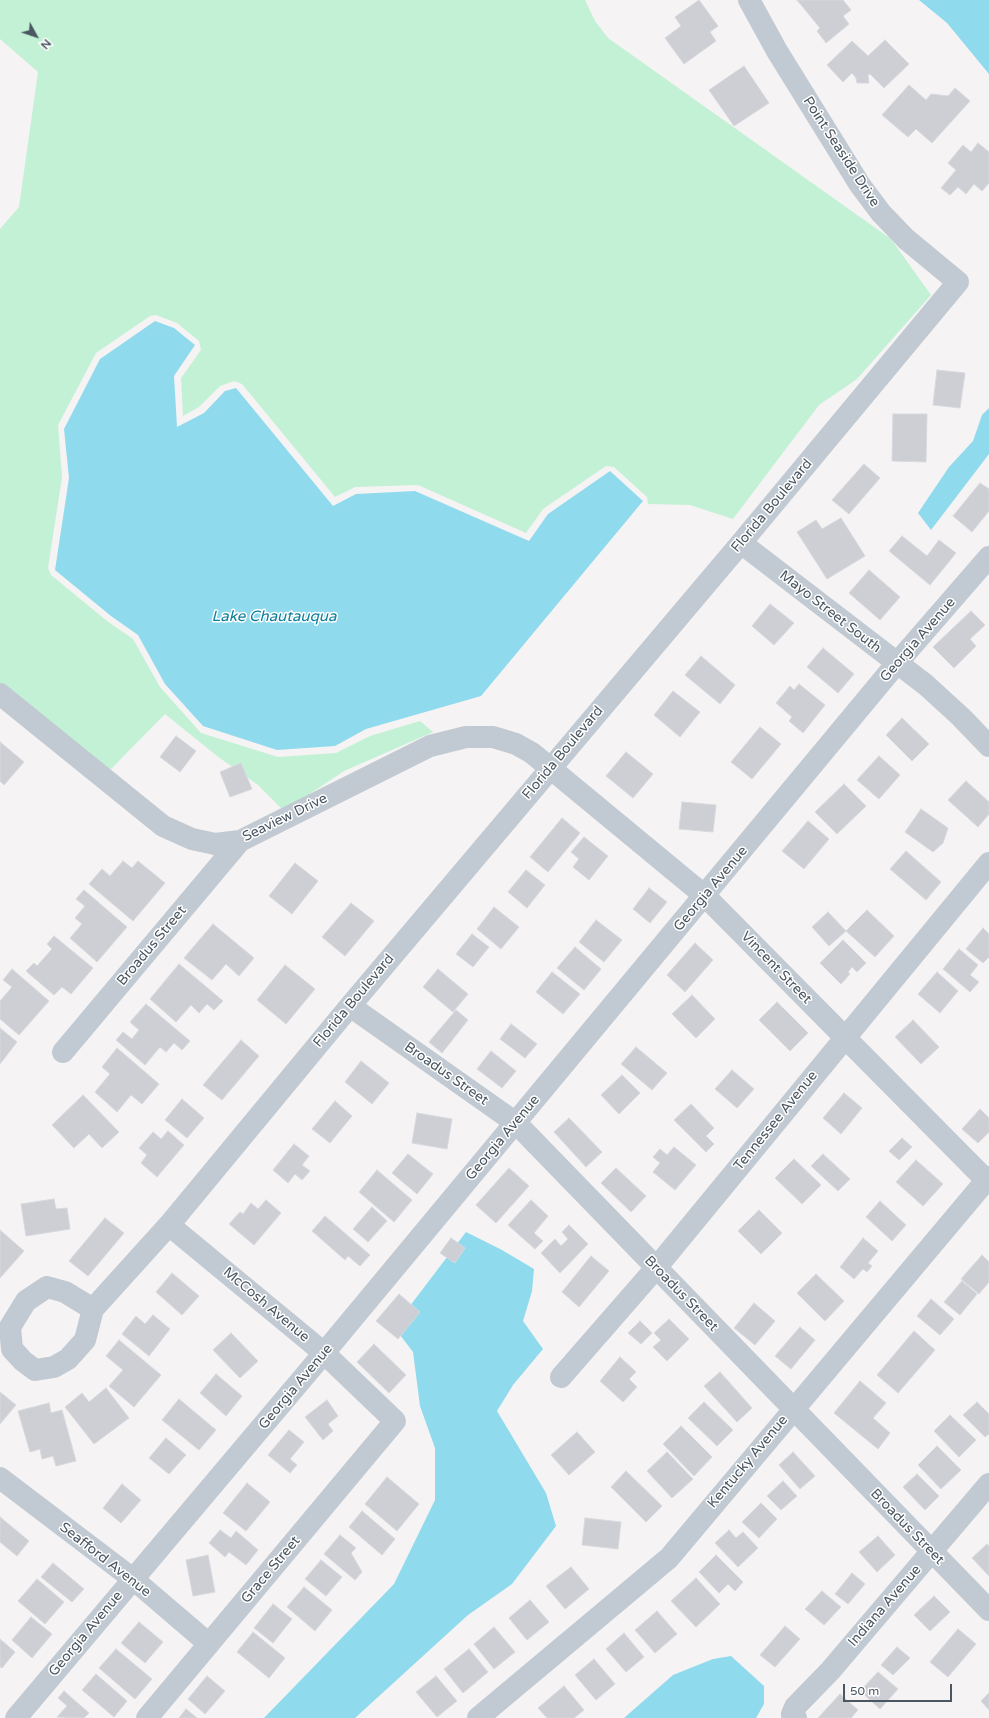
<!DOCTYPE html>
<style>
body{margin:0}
#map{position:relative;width:989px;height:1718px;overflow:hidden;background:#f5f3f3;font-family:"Varela Round",sans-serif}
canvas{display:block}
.north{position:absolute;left:16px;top:16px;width:40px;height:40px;-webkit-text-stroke:3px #fff;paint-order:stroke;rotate:130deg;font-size:11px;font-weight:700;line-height:16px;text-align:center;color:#4a5661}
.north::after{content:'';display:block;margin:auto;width:14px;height:18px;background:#4a5661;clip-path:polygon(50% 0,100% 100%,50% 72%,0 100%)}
.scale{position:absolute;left:843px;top:1684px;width:109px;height:18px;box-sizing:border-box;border:2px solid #4a5661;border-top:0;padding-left:5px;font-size:12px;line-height:14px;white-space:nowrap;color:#4a5661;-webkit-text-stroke:3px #fff;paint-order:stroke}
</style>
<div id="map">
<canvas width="989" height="1718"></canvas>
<div class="north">N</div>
<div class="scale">50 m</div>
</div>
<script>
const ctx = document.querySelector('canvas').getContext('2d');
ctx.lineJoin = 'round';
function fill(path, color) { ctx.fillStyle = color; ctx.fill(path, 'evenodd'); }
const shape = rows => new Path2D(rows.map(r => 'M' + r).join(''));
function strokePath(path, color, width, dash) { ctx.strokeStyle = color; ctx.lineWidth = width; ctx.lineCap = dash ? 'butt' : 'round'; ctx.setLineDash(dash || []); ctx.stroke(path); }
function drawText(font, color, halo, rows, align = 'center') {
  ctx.font = font + ' "Varela Round",sans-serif'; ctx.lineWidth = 3; ctx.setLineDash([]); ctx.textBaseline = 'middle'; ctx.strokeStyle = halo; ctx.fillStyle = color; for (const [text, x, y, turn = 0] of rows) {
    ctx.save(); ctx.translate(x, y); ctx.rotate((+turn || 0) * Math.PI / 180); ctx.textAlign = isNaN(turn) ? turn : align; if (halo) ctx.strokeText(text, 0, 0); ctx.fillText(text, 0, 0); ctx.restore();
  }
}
fill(shape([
 [0,0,585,0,595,21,608,38,891,239,931,295,857,379,819,405,733,519,690,505,648,504,647,497,614,467,606,466,543,509,526,533,418,485,355,487,335,497,242,384,234,381,220,386,199,407,183,416,181,378,201,350,199,341,177,323,156,315,150,316,96,353,58,425,62,477,48,568,51,575,107,621,133,639,160,687,201,733,278,757,336,753,370,736,420,721,433,732,344,771,299,801,282,809,258,785,217,756,165,714,108,772,0,685,0,229,19,207,38,72,0,39]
]), '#c3f1d5');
fill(shape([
 [919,0,989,0,989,74,947,23],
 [155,321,174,328,195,345,174,376,177,427,204,413,225,391,236,388,333,506,356,494,415,491,529,541,548,514,610,471,643,501,481,696,366,729,335,746,277,750,203,726,165,684,138,635,111,616,55,570,69,478,64,429,100,359],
 [989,408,989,454,931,530,918,513,949,467,973,441,982,415],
 [466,1232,502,1250,534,1269,532,1291,523,1321,543,1349,513,1385,497,1411,546,1493,556,1526,512,1584,468,1615,355,1718,264,1718,394,1584,435,1500,435,1448,420,1406,413,1352,394,1327],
 [731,1656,764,1686,764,1704,756,1718,624,1718,673,1675,713,1659]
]), '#90daee');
const building = shape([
 [699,0,718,26,710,32,716,41,684,64,665,38,681,26,675,17,699,0],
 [797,0,843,0,851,10,843,16,849,24,826,43,817,31,820,28,797,0],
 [885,40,909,64,884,88,870,74,868,75,869,83,857,83,856,78,852,73,843,82,827,65,852,41,868,56,885,40],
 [744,66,769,103,734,126,709,90,744,66],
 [909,85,926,100,931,94,948,96,955,88,970,101,932,143,916,129,908,137,882,115,909,85],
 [978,143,989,152,989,183,982,191,974,184,966,194,958,187,950,195,941,188,956,170,948,163,963,145,971,152,978,143],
 [937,370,965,373,960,408,933,405,937,370],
 [893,414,927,414,926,462,892,461,893,414],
 [864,464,880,478,849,514,832,500,864,464],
 [980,483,989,489,989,511,972,532,953,516,980,483],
 [841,518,865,556,827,579,797,532,816,520,822,529,841,518],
 [902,536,927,556,939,540,956,553,930,585,889,551,902,536],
 [869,570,900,597,880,620,849,593,869,570],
 [770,604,794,623,774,645,752,626,770,604],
 [971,611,985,625,970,639,976,646,954,668,933,647,971,611],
 [823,648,854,674,838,693,807,667,823,648],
 [701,656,735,685,720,704,685,675,701,656],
 [799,684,825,705,803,733,789,721,792,717,776,703,790,686,794,690,799,684],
 [673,691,700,712,680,737,654,715,673,691],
 [902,718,929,744,912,761,886,735,902,718],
 [760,727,781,744,752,779,731,762,760,727],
 [176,736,196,751,180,772,160,757,176,736],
 [0,742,24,762,4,785,0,781,0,742],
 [626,752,653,774,633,798,606,776,626,752],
 [879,756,900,775,879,799,857,780,879,756],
 [241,763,252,789,230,797,220,772,241,763],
 [966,781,989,802,989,814,978,827,948,800,966,781],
 [844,784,866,806,837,834,815,812,844,784],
 [682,802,716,805,713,832,679,829,682,802],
 [921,809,948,828,943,843,933,852,905,832,921,809],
 [562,818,580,833,548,872,530,857,562,818],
 [808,821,829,839,804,869,782,851,808,821],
 [584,837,608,856,589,880,573,867,579,859,571,852,584,837],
 [906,851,941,882,926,900,890,869,906,851],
 [123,861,132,868,138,861,165,883,133,921,89,884,102,869,110,876,123,861],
 [295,863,318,881,292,914,269,896,295,863],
 [526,870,545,885,527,908,508,892,526,870],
 [649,888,667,902,650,923,633,909,649,888],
 [84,890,127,927,97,962,70,938,82,924,75,918,85,906,76,899,84,890],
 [351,903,374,921,345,956,322,937,351,903],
 [494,907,519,927,501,949,477,929,494,907],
 [867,910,894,936,875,957,846,931,867,910],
 [828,912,846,931,829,946,812,927,828,912],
 [596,920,622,940,604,962,579,942,596,920],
 [213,924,254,958,239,976,226,964,212,980,184,958,213,924],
 [983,928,989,934,989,957,983,963,966,949,983,928],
 [472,934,489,947,473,967,456,954,472,934],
 [54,936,93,968,71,994,62,987,54,995,26,971,34,963,37,966,52,949,47,944,54,936],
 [843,940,866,963,857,972,852,967,848,972,850,974,841,984,820,963,843,940],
 [695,943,713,960,685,992,667,975,695,943],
 [575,947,601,969,584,990,557,968,575,947],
 [959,949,978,965,970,975,979,982,970,992,943,969,959,949],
 [179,964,223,1001,214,1010,207,1004,199,1013,191,1005,176,1022,150,999,179,964],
 [285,965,315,989,286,1024,257,1000,285,965],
 [12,969,49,1001,19,1035,0,1019,0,1001,12,987,3,980,12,969],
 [438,969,468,994,453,1012,423,987,438,969],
 [552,972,580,994,563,1014,536,992,552,972],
 [937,972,958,991,940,1013,918,994,937,972],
 [692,995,715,1019,696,1038,672,1014,692,995],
 [777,1002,808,1033,790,1051,759,1020,777,1002],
 [146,1004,190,1041,182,1050,174,1043,166,1052,160,1047,145,1065,116,1040,123,1032,132,1039,139,1030,130,1022,146,1004],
 [456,1010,468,1020,442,1053,429,1042,456,1010],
 [913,1020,939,1047,921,1064,895,1037,913,1020],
 [511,1024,537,1044,525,1058,500,1039,511,1024],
 [0,1028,17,1042,0,1064,0,1028],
 [241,1040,259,1056,222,1100,203,1085,241,1040],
 [636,1047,667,1073,652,1090,621,1064,636,1047],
 [117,1048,159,1084,142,1104,131,1095,117,1112,95,1092,110,1074,102,1067,117,1048],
 [491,1051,516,1071,502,1088,477,1069,491,1051],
 [361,1061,389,1083,372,1104,345,1082,361,1061],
 [732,1070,754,1089,737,1108,715,1089,732,1070],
 [622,1075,640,1093,619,1114,601,1095,622,1075],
 [844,1093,862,1108,841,1134,823,1118,844,1093],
 [83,1095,119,1132,102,1148,89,1134,74,1148,52,1125,83,1095],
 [182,1099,204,1118,187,1138,165,1120,182,1099],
 [335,1101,352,1116,330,1143,312,1129,335,1101],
 [691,1104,714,1128,706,1136,714,1144,706,1152,674,1120,691,1104],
 [980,1109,989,1118,989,1132,978,1143,962,1129,980,1109],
 [417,1113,452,1119,447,1149,412,1143,417,1113],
 [569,1118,602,1152,586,1167,554,1132,569,1118],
 [168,1131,184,1145,157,1177,141,1163,147,1155,139,1148,153,1132,161,1139,168,1131],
 [902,1138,912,1147,899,1160,889,1151,902,1138],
 [294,1144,309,1156,302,1165,310,1171,302,1180,295,1174,288,1183,273,1170,294,1144],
 [674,1147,696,1165,675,1190,653,1172,660,1163,653,1157,660,1149,667,1155,674,1147],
 [408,1154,433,1174,417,1194,392,1173,408,1154],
 [823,1154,850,1179,838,1191,811,1166,823,1154],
 [794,1159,821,1185,802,1204,775,1178,794,1159],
 [916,1160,943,1184,923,1206,896,1182,916,1160],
 [509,1168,529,1186,496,1223,476,1205,509,1168],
 [616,1168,646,1196,631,1212,601,1183,616,1168],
 [377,1170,412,1200,394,1222,359,1192,377,1170],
 [54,1199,56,1209,67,1208,70,1229,26,1236,21,1204,54,1199],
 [266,1200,281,1213,254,1245,229,1224,240,1212,243,1214,251,1203,258,1209,266,1200],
 [531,1200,548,1216,534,1233,543,1241,535,1249,508,1225,531,1200],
 [880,1201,906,1225,892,1241,866,1217,880,1201],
 [372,1207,387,1221,368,1242,353,1229,372,1207],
 [759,1210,782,1233,761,1254,738,1231,759,1210],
 [325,1216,370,1255,360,1266,348,1256,345,1260,312,1231,325,1216],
 [105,1218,124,1233,88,1276,69,1261,105,1218],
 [569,1225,588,1244,560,1273,541,1253,555,1239,561,1246,568,1239,562,1232,569,1225],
 [0,1230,24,1251,0,1278,0,1230],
 [451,1238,465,1248,455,1263,440,1253,451,1238],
 [863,1238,878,1251,868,1263,872,1266,867,1272,863,1269,854,1279,840,1267,863,1238],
 [982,1255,989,1262,989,1282,979,1294,961,1279,982,1255],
 [591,1256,609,1271,579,1307,562,1292,591,1256],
 [172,1273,199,1296,182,1315,156,1292,172,1273],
 [816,1274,844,1301,825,1321,797,1293,816,1274],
 [962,1281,977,1294,960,1315,944,1302,962,1281],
 [399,1294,420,1312,398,1339,376,1321,399,1294],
 [931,1299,954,1319,940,1335,917,1316,931,1299],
 [754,1303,775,1321,755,1345,734,1328,754,1303],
 [153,1315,170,1329,149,1356,122,1334,136,1316,145,1324,153,1315],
 [669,1319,689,1339,667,1361,653,1347,661,1340,654,1333,669,1319],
 [640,1321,652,1333,641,1344,628,1333,640,1321],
 [800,1327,815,1340,791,1369,775,1356,800,1327],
 [914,1331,935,1350,898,1393,877,1375,914,1331],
 [231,1333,258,1361,240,1378,213,1350,231,1333],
 [119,1340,161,1375,134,1407,109,1386,123,1370,106,1356,119,1340],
 [374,1344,406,1375,389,1393,357,1362,374,1344],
 [620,1357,636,1372,629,1379,637,1387,623,1402,600,1381,620,1357],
 [720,1372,752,1408,737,1422,704,1386,720,1372],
 [216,1374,242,1396,226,1416,200,1393,216,1374],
 [860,1381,886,1403,873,1418,890,1433,878,1449,834,1413,860,1381],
 [106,1388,129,1418,94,1444,65,1407,82,1393,89,1402,106,1388],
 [0,1392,16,1405,0,1424,0,1392],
 [179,1399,216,1430,199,1450,162,1420,179,1399],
 [327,1400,338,1416,328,1424,333,1431,323,1440,305,1417,327,1400],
 [704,1402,733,1430,717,1446,688,1418,704,1402],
 [977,1402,989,1414,989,1434,985,1437,963,1415,977,1402],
 [49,1403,51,1413,62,1410,76,1461,56,1466,53,1456,42,1459,40,1449,30,1452,18,1411,49,1403],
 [950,1415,976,1440,959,1457,934,1431,950,1415],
 [681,1426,712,1457,694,1476,663,1444,681,1426],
 [289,1430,304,1442,290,1459,297,1465,290,1473,268,1455,289,1430],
 [577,1432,595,1452,569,1475,551,1455,577,1432],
 [166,1438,186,1455,169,1474,149,1458,166,1438],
 [937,1446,961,1470,941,1489,918,1465,937,1446],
 [667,1452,693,1479,672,1498,647,1471,667,1452],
 [793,1452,815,1476,800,1489,779,1465,793,1452],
 [626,1471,662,1506,646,1522,611,1487,626,1471],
 [917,1474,939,1496,925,1510,903,1487,917,1474],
 [387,1477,419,1504,397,1531,365,1504,387,1477],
 [783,1481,797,1496,781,1510,767,1496,783,1481],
 [247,1483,270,1502,246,1531,223,1513,247,1483],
 [122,1484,141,1500,121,1523,103,1508,122,1484],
 [761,1503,777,1519,759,1538,742,1522,761,1503],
 [362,1511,395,1539,382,1555,349,1527,362,1511],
 [0,1517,29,1541,17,1556,0,1542,0,1517],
 [585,1518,621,1522,618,1549,582,1545,585,1518],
 [220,1530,231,1538,236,1531,258,1550,246,1565,229,1552,225,1557,209,1543,220,1530],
 [729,1530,736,1538,743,1532,758,1548,738,1567,715,1543,729,1530],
 [340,1535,356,1548,351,1553,362,1572,355,1580,324,1554,340,1535],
 [878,1536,895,1555,877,1572,859,1552,878,1536],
 [987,1544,989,1546,989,1576,972,1558,987,1544],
 [208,1555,215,1592,193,1596,186,1560,208,1555],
 [716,1555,743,1582,735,1591,728,1584,719,1593,699,1572,716,1555],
 [321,1560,342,1577,326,1596,305,1579,321,1560],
 [53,1563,84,1589,72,1602,41,1577,53,1563],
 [571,1567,589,1589,565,1609,546,1586,571,1567],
 [852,1573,865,1584,848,1604,835,1594,852,1573],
 [696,1578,720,1604,696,1627,671,1601,696,1578],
 [37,1579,64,1602,45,1624,18,1601,37,1579],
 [304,1587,332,1610,315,1631,287,1607,304,1587],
 [822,1591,841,1607,824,1625,805,1609,822,1591],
 [934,1596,950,1612,930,1631,914,1615,934,1596],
 [530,1600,549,1622,527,1640,509,1618,530,1600],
 [273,1604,292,1619,273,1643,254,1628,273,1604],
 [657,1611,677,1634,655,1653,635,1630,657,1611],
 [31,1617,52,1634,32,1658,12,1640,31,1617],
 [139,1622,163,1642,145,1663,121,1643,139,1622],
 [785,1626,800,1639,775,1667,760,1655,785,1626],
 [494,1627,515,1652,494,1669,474,1644,494,1627],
 [958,1629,976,1644,948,1677,930,1662,958,1629],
 [253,1632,285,1658,269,1678,237,1652,253,1632],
 [624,1633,644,1657,626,1672,606,1649,624,1633],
 [0,1639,15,1652,2,1668,0,1667,0,1639],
 [897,1647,910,1658,893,1675,881,1665,897,1647],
 [116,1649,152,1679,135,1699,99,1668,116,1649],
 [469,1649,488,1672,463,1693,444,1669,469,1649],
 [594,1659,615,1684,596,1700,575,1675,594,1659],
 [878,1672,898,1689,880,1709,860,1691,878,1672],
 [96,1674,127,1701,114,1717,82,1690,96,1674],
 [207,1676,225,1691,205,1714,188,1699,207,1676],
 [436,1676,457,1701,437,1717,416,1692,436,1676],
 [564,1686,584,1710,574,1718,547,1718,538,1708,564,1686],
 [64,1691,89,1713,84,1718,57,1717,67,1706,58,1698,64,1691],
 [989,1693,989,1710,981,1701,989,1693],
 [840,1694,858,1710,851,1718,818,1718,840,1694],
 [186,1709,197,1718,179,1718,186,1709]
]);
fill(building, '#cdcfd5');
strokePath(building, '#d7d9de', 1);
strokePath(shape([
 [741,543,926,685,961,717,989,746],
 [0,694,163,826,192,839,215,844,240,841,430,746,466,737,493,737,516,744,532,753,705,896,989,1183],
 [350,1006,516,1123,989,1610],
 [63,1052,240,841],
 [47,1287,65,1292,93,1309,85,1340,68,1359,54,1367,35,1370,23,1361,12,1349,10,1327,26,1301,47,1287],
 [93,1309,169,1225,350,1006,741,543,958,282,906,239,881,213,860,185,777,51,749,0],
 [561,1377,656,1268,989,863],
 [0,1478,133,1579,209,1644],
 [16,1718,324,1353,897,663,989,557],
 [147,1718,395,1421,324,1353,169,1225],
 [478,1718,669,1558,989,1177],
 [796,1718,792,1714,795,1707,830,1671,989,1484]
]), '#c1cad2', 22);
drawText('14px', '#4a5661', '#fff', [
 ["Point Seaside Drive",841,152,57],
 ["Florida Boulevard",772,506,-50],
 ["Mayo Street South",830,612,38],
 ["Georgia Avenue",918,640,-49],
 ["Florida Boulevard",563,753,-50],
 ["Seaview Drive",285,818,-26],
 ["Georgia Avenue",711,889,-50],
 ["Broadus Street",152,946,-50],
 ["Vincent Street",776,968,46],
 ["Florida Boulevard",354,1001,-50],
 ["Broadus Street",446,1074,35],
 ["Tennessee Avenue",776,1121,-51],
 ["Georgia Avenue",503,1138,-50],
 ["Broadus Street",681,1294,46],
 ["McCosh Avenue",266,1305,40],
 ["Georgia Avenue",296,1387,-50],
 ["Kentucky Avenue",748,1462,-50],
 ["Broadus Street",907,1527,46],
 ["Seafford Avenue",105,1560,38],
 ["Grace Street",271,1570,-50],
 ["Indiana Avenue",885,1606,-49],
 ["Georgia Avenue",86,1634,-50]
]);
drawText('italic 15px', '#0c7c9b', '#fff', [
 ["Lake Chautauqua",274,617]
]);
</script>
